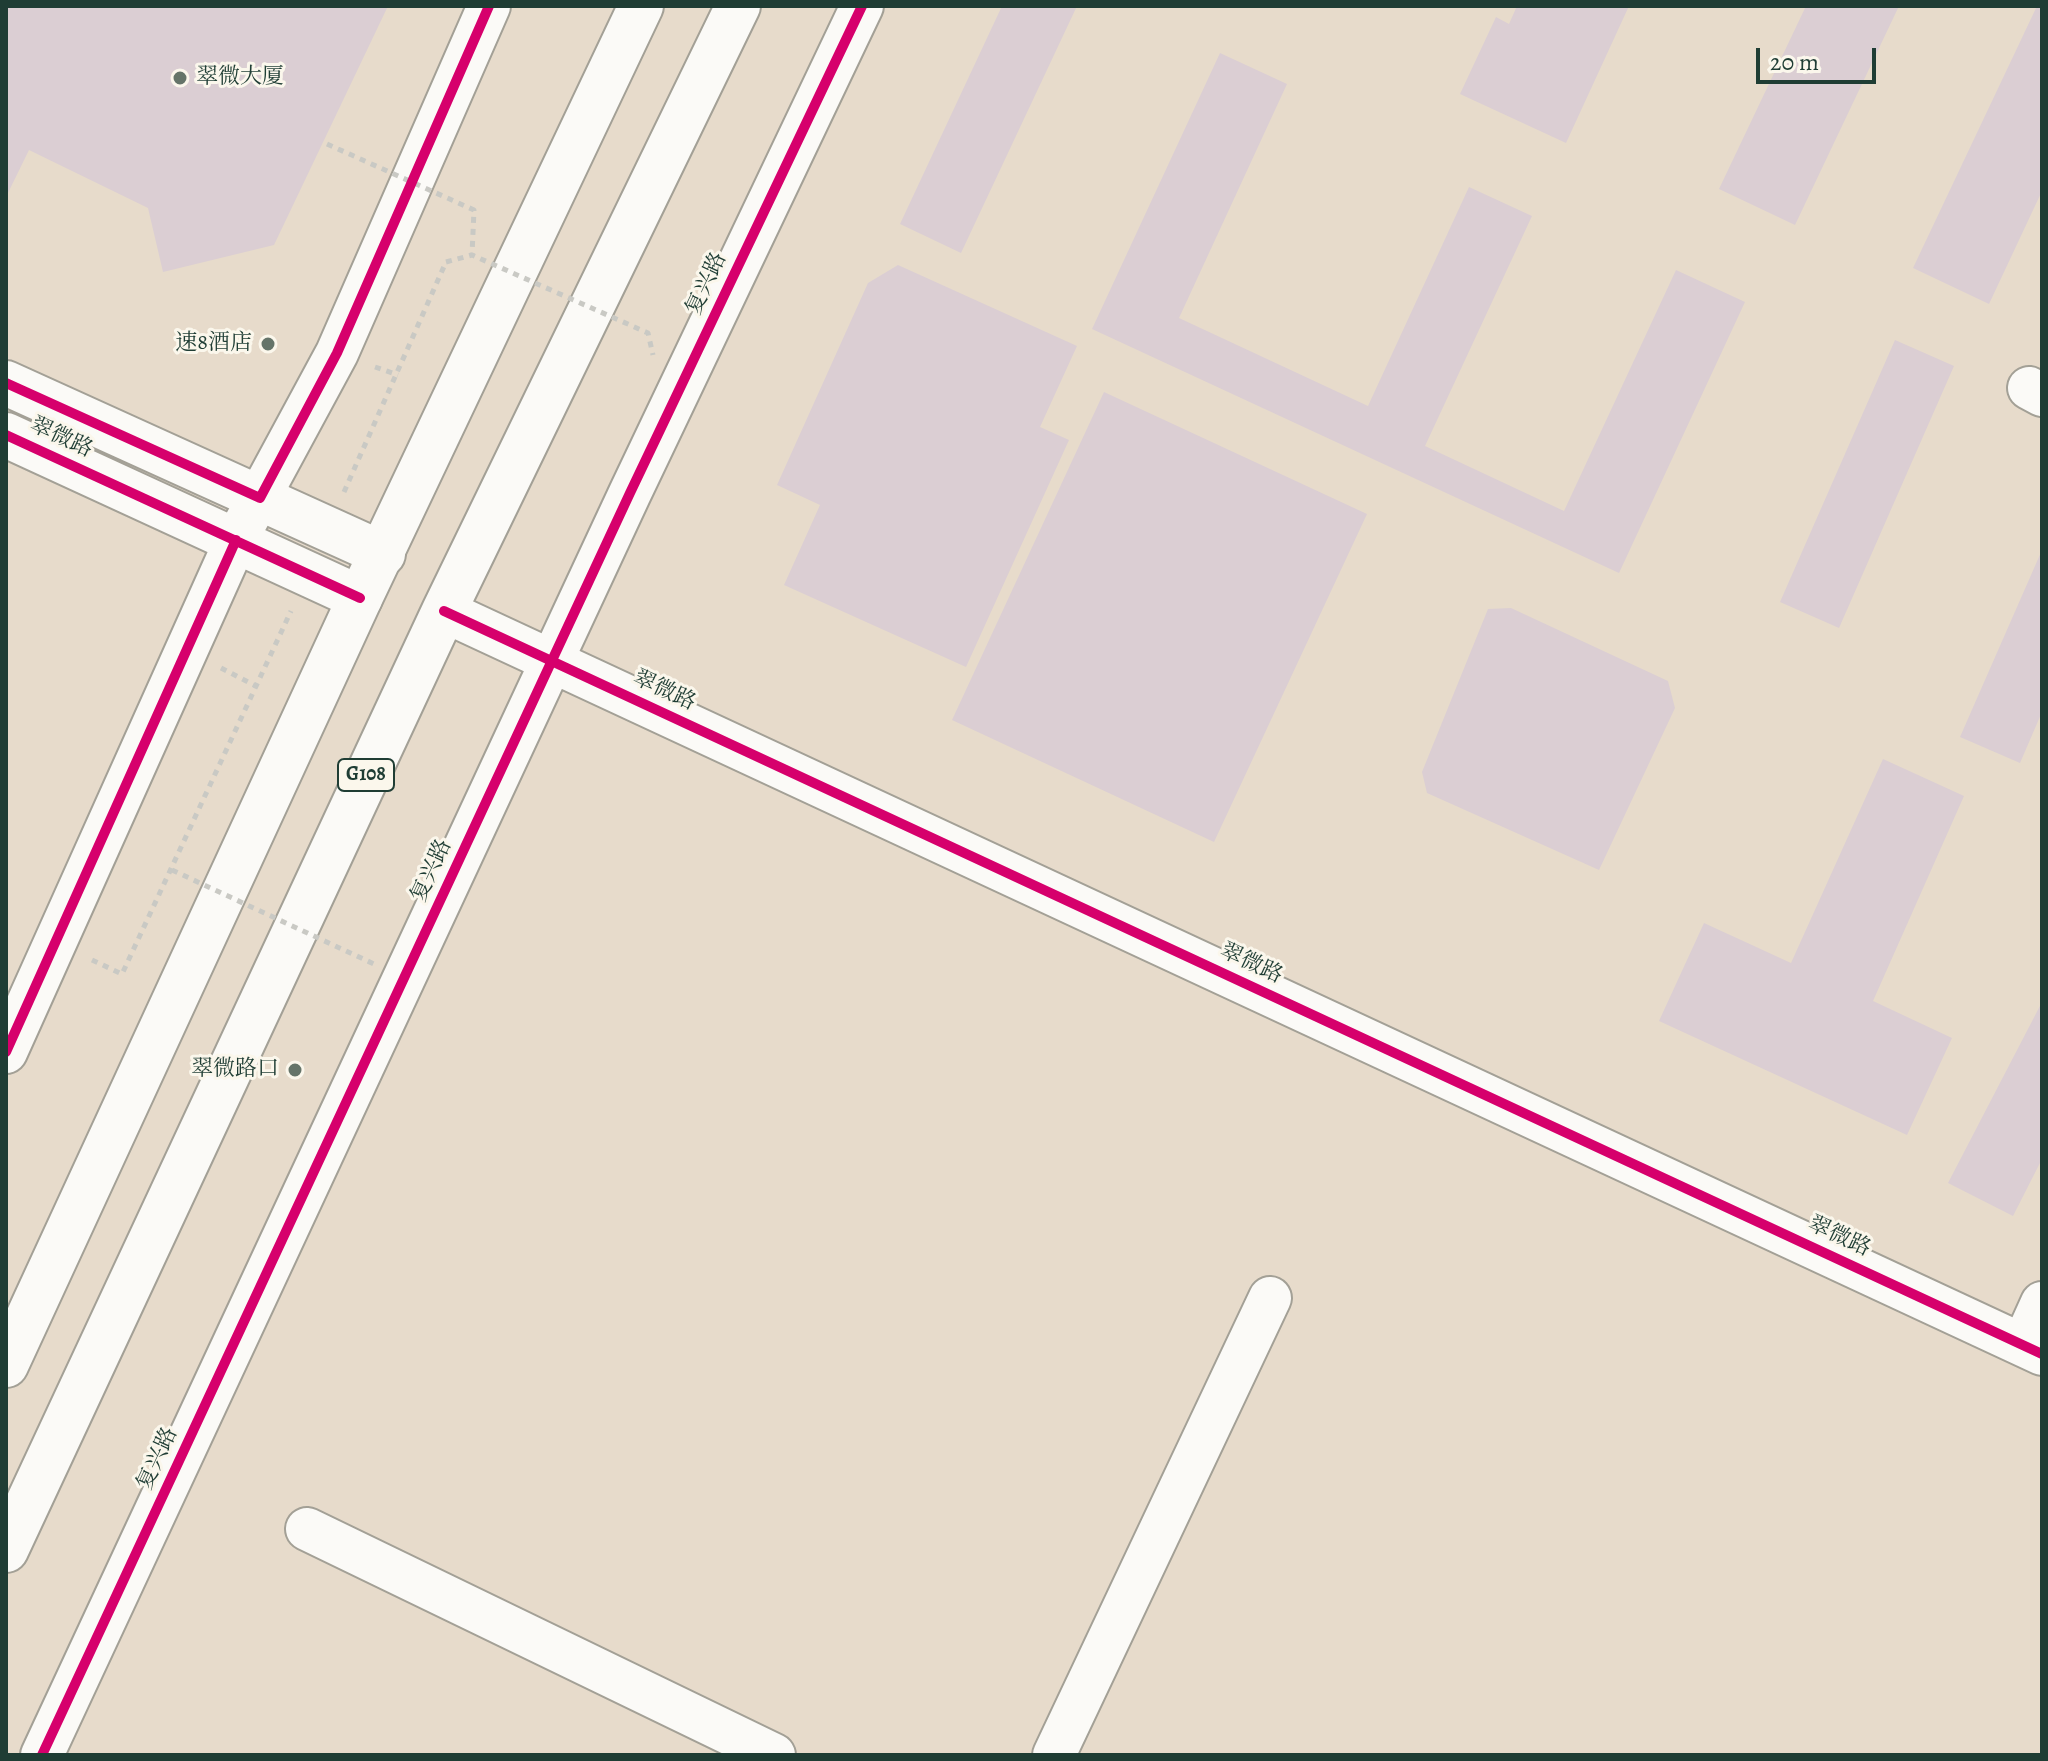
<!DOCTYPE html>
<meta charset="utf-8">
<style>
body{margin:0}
#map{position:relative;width:2048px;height:1761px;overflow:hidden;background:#e7dbcb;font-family:Alegreya,serif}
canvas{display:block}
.frame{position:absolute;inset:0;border:8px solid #1f3d34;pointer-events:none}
.scale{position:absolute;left:1756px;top:48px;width:120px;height:36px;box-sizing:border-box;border:4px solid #1f3d34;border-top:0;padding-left:10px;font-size:24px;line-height:28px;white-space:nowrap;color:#1f3d34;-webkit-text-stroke:6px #fbf7ec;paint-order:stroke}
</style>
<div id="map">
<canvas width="2048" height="1761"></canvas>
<div class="frame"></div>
<div class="scale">20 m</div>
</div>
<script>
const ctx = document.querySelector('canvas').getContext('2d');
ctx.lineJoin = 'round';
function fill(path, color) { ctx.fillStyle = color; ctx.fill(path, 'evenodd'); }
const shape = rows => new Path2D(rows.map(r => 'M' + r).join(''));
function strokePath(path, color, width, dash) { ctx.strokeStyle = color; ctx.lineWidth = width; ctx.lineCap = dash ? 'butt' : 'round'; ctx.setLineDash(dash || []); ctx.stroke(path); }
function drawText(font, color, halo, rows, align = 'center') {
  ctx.font = font + ' Alegreya,"Noto Serif SC",serif'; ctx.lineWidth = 6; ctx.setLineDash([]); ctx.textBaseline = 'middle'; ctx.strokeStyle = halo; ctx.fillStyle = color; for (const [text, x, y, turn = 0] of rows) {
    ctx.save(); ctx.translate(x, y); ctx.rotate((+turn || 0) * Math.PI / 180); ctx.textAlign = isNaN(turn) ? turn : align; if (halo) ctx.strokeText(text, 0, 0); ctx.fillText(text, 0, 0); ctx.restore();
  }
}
fill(shape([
 [6,6,388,6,274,245,163,272,148,208,29,150,6,197],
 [1002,6,1077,6,961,253,900,224],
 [1517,6,1629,6,1566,143,1460,94,1496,17,1509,24],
 [1806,6,1899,6,1795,225,1719,189],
 [2037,6,2042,6,2042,191,1989,304,1913,268],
 [1220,53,1287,84,1179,318,1368,406,1469,187,1532,216,1425,446,1564,511,1676,270,1745,302,1619,573,1092,329],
 [898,265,1077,346,1040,427,1069,440,966,667,784,585,820,505,777,485,868,283],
 [1895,340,1954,366,1839,628,1780,602],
 [1104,392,1367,514,1214,842,952,720],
 [2042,550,2042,712,2020,763,1960,737],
 [1511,608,1668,681,1675,708,1599,870,1427,793,1422,772,1488,609],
 [1883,759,1964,796,1873,1001,1952,1038,1907,1135,1659,1021,1704,923,1791,963],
 [2042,1002,2042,1159,2013,1216,1948,1183]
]), '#dbced3');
const minor = shape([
 [2029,388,2042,395],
 [444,611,2042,1354],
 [6,1052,236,540,337,353,489,6],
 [2023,1345,2042,1303],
 [307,1529,774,1755],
 [42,1755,630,493,862,6],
 [1054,1755,1270,1298]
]);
const major = shape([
 [6,383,383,554],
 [6,435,360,598]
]);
const highway = shape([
 [6,1365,360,598,641,6],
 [6,1550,444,611,738,6]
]);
strokePath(minor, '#a3a096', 46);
strokePath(major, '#a3a096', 48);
strokePath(highway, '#a3a096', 48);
strokePath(shape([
 [375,367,398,375],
 [344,492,446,262],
 [221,668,256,686],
 [92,960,122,974,291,611]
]), '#c9c9c4', 5, [6, 6]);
strokePath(minor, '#fbfaf7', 42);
strokePath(major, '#fbfaf7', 44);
strokePath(highway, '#fbfaf7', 44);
strokePath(shape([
 [327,144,474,210,472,255],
 [446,262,472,255,648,333,653,355],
 [172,870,374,964]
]), '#c9c9c4', 5, [6, 6]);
strokePath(shape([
 [6,383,260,498,337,353,489,6],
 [6,435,360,598],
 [444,611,2042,1354],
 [6,1052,236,540],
 [42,1755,630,493,862,6]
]), '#d6006c', 10);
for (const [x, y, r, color] of [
 [180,78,8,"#657469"],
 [268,344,8,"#657469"],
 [295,1070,8,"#657469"]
]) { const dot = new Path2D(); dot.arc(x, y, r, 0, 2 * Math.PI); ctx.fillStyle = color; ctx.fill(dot); strokePath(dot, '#fbf7ec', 3); }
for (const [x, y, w] of [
 [366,775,56]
]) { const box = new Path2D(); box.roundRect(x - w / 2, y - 16, w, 32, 6); ctx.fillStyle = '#fbf7ec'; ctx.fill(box); strokePath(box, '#1f3d34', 2); }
drawText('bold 20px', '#1f3d34', null, [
 ["G108",366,775]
]);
drawText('22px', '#1f3d34', '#fbf7ec', [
 ["翠微大厦",196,78,"left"],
 ["速8酒店",252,344],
 ["翠微路口",279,1070]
], 'right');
drawText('22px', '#1f3d34', '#fbf7ec', [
 ["复兴路",707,284,-65],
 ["翠微路",61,438,25],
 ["翠微路",664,691,25],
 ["复兴路",432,871,-65],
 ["翠微路",1251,964,25],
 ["翠微路",1839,1237,25],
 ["复兴路",158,1459,-65]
]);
</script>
